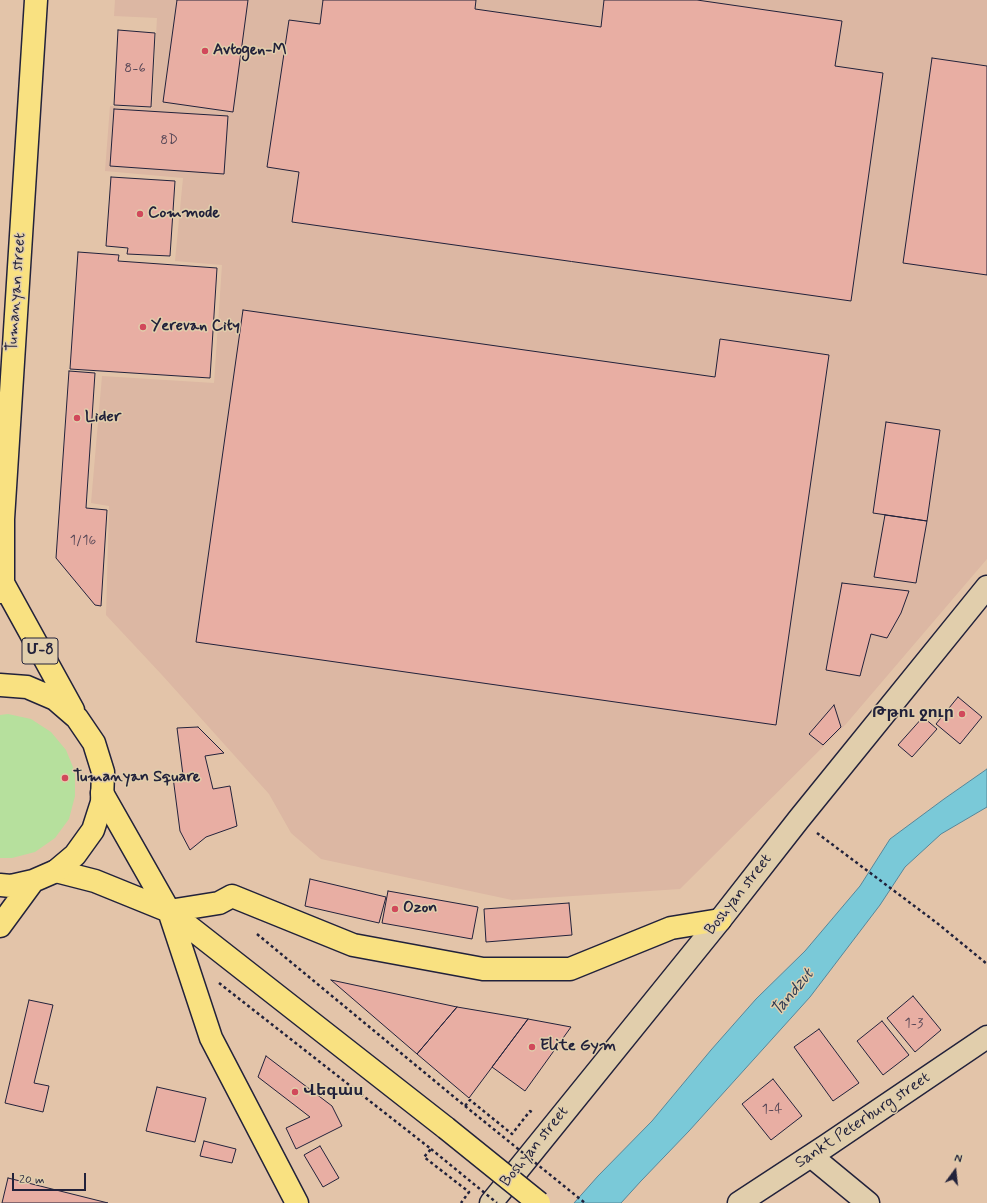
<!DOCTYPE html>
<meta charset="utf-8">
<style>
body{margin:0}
#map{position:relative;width:987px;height:1203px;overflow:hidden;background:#e3c4a9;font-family:Mynerve,sans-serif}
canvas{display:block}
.north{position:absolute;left:935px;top:1151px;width:40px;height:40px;-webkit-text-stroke:3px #e1ceac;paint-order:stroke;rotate:15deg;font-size:11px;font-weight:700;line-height:16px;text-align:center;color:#22223b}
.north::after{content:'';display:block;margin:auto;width:14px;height:18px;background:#22223b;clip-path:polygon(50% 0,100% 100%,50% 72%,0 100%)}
.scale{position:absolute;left:12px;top:1173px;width:74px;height:18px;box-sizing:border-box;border:2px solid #22223b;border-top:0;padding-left:5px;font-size:12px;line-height:14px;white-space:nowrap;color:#22223b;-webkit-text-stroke:3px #e1ceac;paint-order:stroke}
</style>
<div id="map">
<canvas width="987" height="1203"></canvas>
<div class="north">N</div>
<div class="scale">20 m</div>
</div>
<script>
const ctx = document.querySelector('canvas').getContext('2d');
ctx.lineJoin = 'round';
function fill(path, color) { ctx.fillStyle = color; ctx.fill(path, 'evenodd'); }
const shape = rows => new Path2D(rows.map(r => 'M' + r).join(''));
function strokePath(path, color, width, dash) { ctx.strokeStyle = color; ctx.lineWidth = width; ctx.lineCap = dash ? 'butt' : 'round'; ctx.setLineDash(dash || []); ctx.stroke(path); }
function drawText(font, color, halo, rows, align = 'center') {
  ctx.font = font + ' Mynerve,"Noto Sans Armenian",sans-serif'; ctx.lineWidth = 3; ctx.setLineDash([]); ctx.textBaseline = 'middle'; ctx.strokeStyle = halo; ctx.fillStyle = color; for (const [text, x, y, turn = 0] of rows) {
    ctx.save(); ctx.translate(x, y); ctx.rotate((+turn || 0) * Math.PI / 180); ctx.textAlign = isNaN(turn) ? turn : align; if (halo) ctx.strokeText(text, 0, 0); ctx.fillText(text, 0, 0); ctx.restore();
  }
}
fill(shape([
 [115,0,987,0,987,559,846,724,680,889,512,900,321,859,291,833,269,794,162,675,106,615,109,506,91,503,102,376,214,383,222,265,175,261,183,178,105,171,110,106,152,108,157,18,114,16]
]), '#dcb7a3');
fill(shape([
 [8,714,31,719,51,732,66,750,75,772,75,796,69,819,55,838,35,852,12,858,0,858,0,715]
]), '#b6e09d');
const water = shape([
 [987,769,987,807,941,834,905,867,880,905,810,997,689,1131,641,1181,621,1203,574,1203,598,1176,652,1121,711,1050,756,999,805,951,860,886,890,839,944,799,987,769]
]);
fill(water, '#7ac9d8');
strokePath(water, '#578699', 1);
const building = shape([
 [177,0,248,0,233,112,163,102,177,0],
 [323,0,476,0,475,9,601,27,604,0,697,0,842,21,835,66,883,73,851,301,292,222,299,172,267,167,289,20,320,24,323,0],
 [118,30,155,33,151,107,114,105,118,30],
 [932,58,987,66,987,275,903,263,932,58],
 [114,109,228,116,224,174,110,166,114,109],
 [111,177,175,181,170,256,127,254,128,248,106,246,111,177],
 [78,252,119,255,118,261,217,268,210,378,70,369,78,252],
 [243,310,715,377,720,339,829,355,776,725,196,642,243,310],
 [69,371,95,373,86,508,107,510,101,606,95,605,56,558,69,371],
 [886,422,940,430,927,521,873,513,886,422],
 [885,515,927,521,916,583,874,577,885,515],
 [842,583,909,591,901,613,887,638,871,634,860,676,826,670,842,583],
 [958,697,982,717,960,744,936,724,958,697],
 [834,705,841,727,823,745,809,734,834,705],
 [923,717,937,729,912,757,898,745,923,717],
 [198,727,224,753,205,756,213,789,230,786,237,826,206,837,190,850,180,831,173,777,183,775,177,728,198,727],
 [310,879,386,897,379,923,305,906,310,879],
 [388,891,478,907,472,939,382,923,388,891],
 [569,903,572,935,486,942,484,909,569,903],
 [331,980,457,1007,417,1054,331,980],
 [913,996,941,1030,915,1052,887,1018,913,996],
 [29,1000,53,1005,34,1083,49,1086,43,1112,5,1103,29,1000],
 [457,1007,528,1019,469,1098,417,1054,457,1007],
 [528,1019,571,1027,525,1091,492,1067,528,1019],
 [882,1021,909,1055,883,1075,857,1041,882,1021],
 [819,1029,859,1083,833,1101,794,1047,819,1029],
 [266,1056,332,1106,342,1126,296,1149,286,1128,310,1117,258,1077,266,1056],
 [773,1079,802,1116,771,1140,742,1104,773,1079],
 [157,1087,206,1098,195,1142,146,1131,157,1087],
 [204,1141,236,1149,232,1163,200,1156,204,1141],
 [320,1146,339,1178,323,1187,304,1155,320,1146],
 [8,1178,108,1203,2,1203,8,1178]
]);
fill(building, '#e8aea3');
strokePath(building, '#22223b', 1);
const minor = shape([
 [811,1156,868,1203],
 [491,1203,720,920,799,819,987,587],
 [739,1203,826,1146,987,1037]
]);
const major = shape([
 [102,793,169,911,211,1038,297,1203],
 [56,871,95,881,169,911,446,1128],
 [169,911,219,903,232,896,353,945,483,969,570,969,671,928,720,920]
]);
const highway = shape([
 [3,583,73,710],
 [0,592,3,583,3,519,36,0],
 [0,685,27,687,55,699,77,718,94,743,103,772,102,802,93,830,75,855,56,871,33,881,11,886,0,885],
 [0,926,33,881]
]);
strokePath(minor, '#22223b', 25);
strokePath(major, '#22223b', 25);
strokePath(highway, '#22223b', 25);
strokePath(shape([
 [817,833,937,923,987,964],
 [257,934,465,1106,470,1100,512,1134,530,1111,533,1113],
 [219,983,431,1149,424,1157,469,1192,461,1203]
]), '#22223b', 2.5, [3, 3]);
strokePath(minor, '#e1ceac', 22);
strokePath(major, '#f9e181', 22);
strokePath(highway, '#f9e181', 22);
const majorBridge = shape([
 [446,1128,539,1203]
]);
strokePath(majorBridge, '#22223b', 25, []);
strokePath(shape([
 [465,1106,585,1203],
 [431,1149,497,1203]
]), '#22223b', 2.5, [3, 3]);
strokePath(majorBridge, '#f9e181', 22);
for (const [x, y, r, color] of [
 [205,51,4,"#d1495b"],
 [140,214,4,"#d1495b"],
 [143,327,4,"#d1495b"],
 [77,418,4,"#d1495b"],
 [962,714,4,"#d1495b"],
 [65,778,4,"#d1495b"],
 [395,909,4,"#d1495b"],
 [532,1047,4,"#d1495b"],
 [295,1092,4,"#d1495b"]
]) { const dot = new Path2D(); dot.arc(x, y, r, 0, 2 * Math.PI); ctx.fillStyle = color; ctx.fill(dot); strokePath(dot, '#e1ceac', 1.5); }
drawText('14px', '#544555', null, [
 ["8-6",135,69],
 ["8D",169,141],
 ["1/16",83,541],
 ["1-3",914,1024],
 ["1-4",772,1110]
]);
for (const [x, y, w] of [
 [40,651,36]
]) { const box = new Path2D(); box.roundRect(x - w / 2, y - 13, w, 26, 3); ctx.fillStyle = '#e1ceac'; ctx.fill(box); strokePath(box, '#22223b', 1); }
drawText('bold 15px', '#22223b', null, [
 ["Մ-8",40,651]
]);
drawText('bold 16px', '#22223b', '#e1ceac', [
 ["Avtogen-M",213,51],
 ["Commode",148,214],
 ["Yerevan City",151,327],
 ["Lider",85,418],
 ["Թթու ջուր",954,714,"right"],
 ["Tumanyan Square",73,778],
 ["Ozon",403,909],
 ["Elite Gym",540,1047],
 ["Վեգաս",303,1092]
], 'left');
drawText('16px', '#22223b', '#e1ceac', [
 ["Tumanyan street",17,292,-86],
 ["Boshyan street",739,895,-52],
 ["Sankt Peterburg street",863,1121,-34],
 ["Boshyan street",535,1147,-51]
]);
drawText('italic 17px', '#2f3b53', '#e1ceac', [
 ["Tandzut",793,993,-50]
]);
</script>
